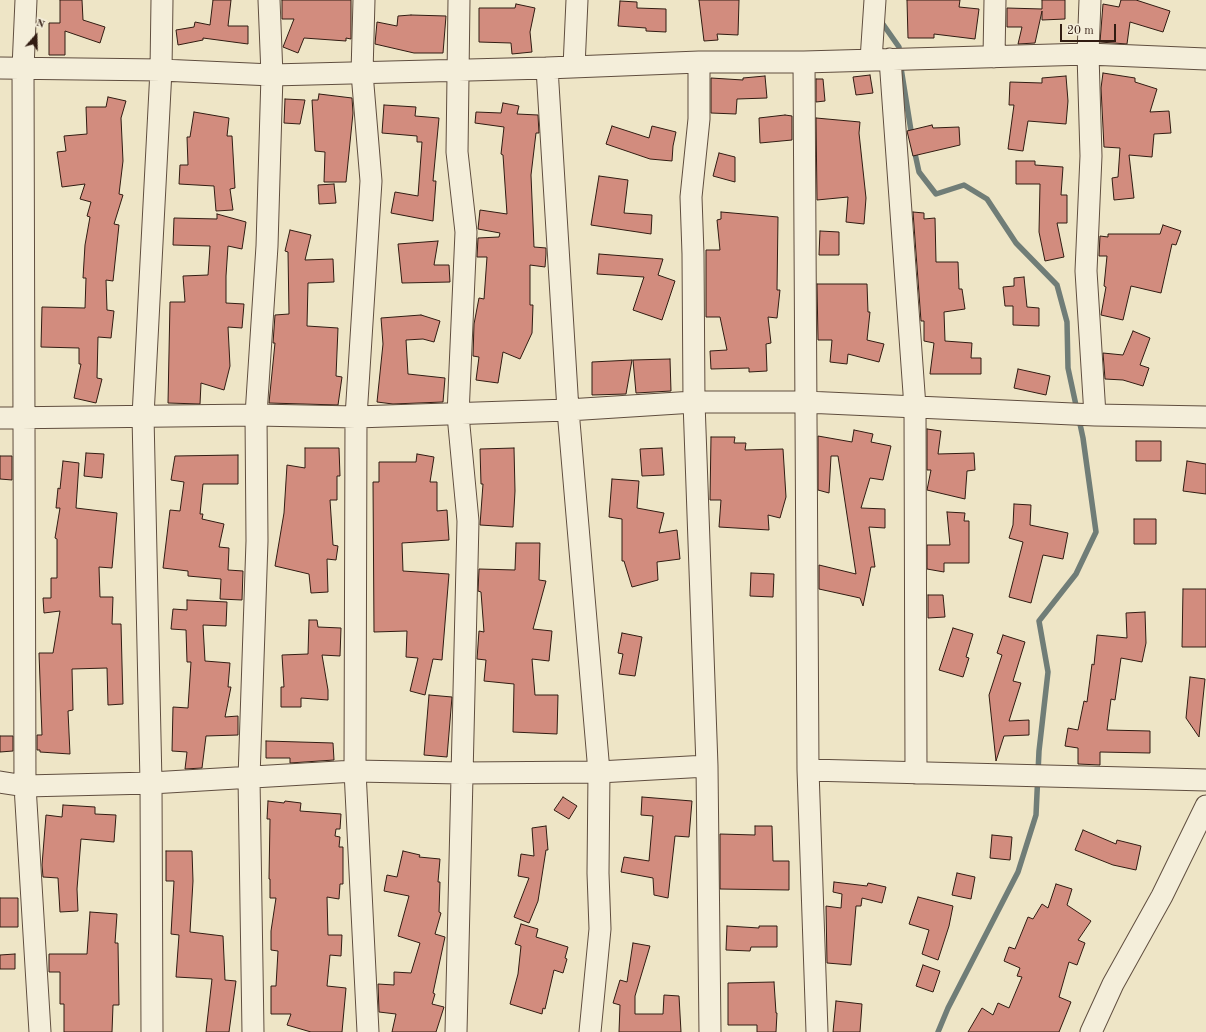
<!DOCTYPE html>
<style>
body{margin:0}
#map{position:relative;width:1206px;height:1032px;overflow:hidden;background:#eee5c6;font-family:"Old Standard TT",serif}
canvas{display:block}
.north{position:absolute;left:16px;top:16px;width:40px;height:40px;-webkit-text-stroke:3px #f4eeda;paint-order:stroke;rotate:20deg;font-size:11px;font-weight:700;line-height:16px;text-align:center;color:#311c12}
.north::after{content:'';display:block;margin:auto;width:14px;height:18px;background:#311c12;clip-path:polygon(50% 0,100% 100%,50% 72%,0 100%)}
.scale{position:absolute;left:1060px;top:24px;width:56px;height:18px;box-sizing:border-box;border:2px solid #311c12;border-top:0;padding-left:5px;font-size:12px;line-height:14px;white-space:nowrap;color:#311c12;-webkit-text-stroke:3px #f4eeda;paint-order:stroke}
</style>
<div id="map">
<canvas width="1206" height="1032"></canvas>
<div class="north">N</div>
<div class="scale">20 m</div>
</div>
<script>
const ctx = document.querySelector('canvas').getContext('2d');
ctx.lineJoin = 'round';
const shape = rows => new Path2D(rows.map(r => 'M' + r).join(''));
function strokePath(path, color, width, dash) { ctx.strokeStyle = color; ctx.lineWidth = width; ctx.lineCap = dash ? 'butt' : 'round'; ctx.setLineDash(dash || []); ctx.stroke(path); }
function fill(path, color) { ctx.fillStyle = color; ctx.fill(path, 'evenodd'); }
strokePath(shape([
 [880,20,899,47,899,56],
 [901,68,912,137],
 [914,149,919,172,936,194,964,185,987,199,1016,243,1057,285,1067,322,1068,368,1083,438,1096,532,1076,574,1039,621,1048,672,1039,751,1036,815,1018,872,948,1008,938,1032]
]), '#707d77', 5.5);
const building = shape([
 [60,0,82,0,83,20,105,27,100,43,65,31,65,55,49,55,49,23,60,23,60,0],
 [213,0,231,0,228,26,248,26,248,44,203,38,203,40,178,45,176,30,194,27,195,22,210,25,213,0],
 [282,0,351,0,351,39,346,38,346,41,304,38,298,53,283,47,294,19,282,19,282,0],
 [699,0,739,0,738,35,717,34,718,40,704,41,699,0],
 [907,0,960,0,959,7,979,9,975,39,934,34,934,38,908,38,907,0],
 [1042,0,1065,0,1065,19,1042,20,1042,11,1035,43,1018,44,1022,27,1007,27,1007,8,1042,9,1042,0],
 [1121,0,1136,0,1170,11,1163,32,1130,22,1127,44,1100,42,1103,4,1119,7,1121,0],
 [620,1,637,2,637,8,666,9,666,32,646,31,646,28,618,26,620,1],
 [516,4,535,8,530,32,532,52,512,54,511,43,479,42,479,8,515,8,516,4],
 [411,15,446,16,443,53,414,53,375,44,377,22,397,26,398,16,411,15],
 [1103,73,1135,78,1135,82,1157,89,1150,112,1169,111,1171,133,1154,134,1152,157,1129,155,1134,198,1114,200,1112,178,1118,177,1120,148,1104,147,1101,88,1103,73],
 [870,75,873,93,856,95,853,77,870,75],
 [765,76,767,98,737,99,736,114,711,113,711,78,743,80,743,78,765,76],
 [1066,76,1068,101,1066,124,1028,121,1023,151,1008,149,1014,105,1009,105,1010,82,1042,83,1042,78,1066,76],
 [816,79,823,79,825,101,816,102,816,79],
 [319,94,352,98,353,113,346,182,324,182,325,152,315,151,312,100,318,100,319,94],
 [108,97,126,101,121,118,123,161,119,194,123,195,114,224,119,225,113,281,106,280,107,310,114,311,111,338,98,337,97,378,102,379,96,403,74,398,81,364,79,364,79,348,41,347,42,307,85,308,86,278,83,278,85,245,90,217,87,216,91,202,80,199,85,184,62,187,57,152,66,151,64,136,87,134,86,107,106,107,108,97],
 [285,99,305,100,300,124,284,123,285,99],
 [503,103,519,106,517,114,538,115,539,133,536,133,531,175,534,247,546,248,546,254,545,267,530,265,530,305,533,305,532,333,520,359,503,352,498,383,476,380,479,357,473,356,474,324,479,298,484,299,487,257,477,257,478,238,499,237,500,233,478,229,480,210,507,214,503,155,501,154,504,127,475,123,476,112,501,113,503,103],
 [384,105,416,107,415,116,439,118,433,181,436,181,433,221,391,213,395,192,418,196,422,142,417,142,417,136,382,133,384,105],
 [194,112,229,118,227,136,232,136,235,188,230,189,233,210,216,211,214,186,179,184,180,165,188,165,187,137,190,137,194,112],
 [785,115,792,116,792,140,760,143,759,118,785,115],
 [816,118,860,122,859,133,866,198,864,224,846,222,848,197,817,200,816,118],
 [932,125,933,128,959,127,960,145,913,156,907,131,932,125],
 [612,126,649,138,652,126,676,132,673,146,672,161,650,159,606,144,612,126],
 [719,153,735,157,735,182,713,176,719,153],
 [1016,161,1035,161,1035,165,1063,167,1061,195,1067,195,1067,223,1057,223,1064,257,1045,261,1039,232,1040,184,1016,184,1016,161],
 [599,176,628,180,624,213,652,215,651,234,591,225,599,176],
 [334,184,336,203,319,204,318,185,334,184],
 [721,212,778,217,777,290,780,290,777,318,768,317,771,343,766,344,767,371,749,372,749,368,711,369,710,351,727,350,720,317,706,317,706,250,720,250,717,220,721,219,721,212],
 [913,212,924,213,924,219,935,218,936,262,958,262,959,289,962,289,965,309,944,312,945,341,972,343,971,358,981,358,981,374,930,374,934,343,924,341,924,321,921,321,913,212],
 [217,214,246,222,242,249,228,246,226,276,226,303,244,304,242,328,228,327,230,366,224,390,201,383,200,404,168,403,170,302,185,302,183,276,208,275,210,246,173,245,174,218,217,219,217,214],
 [1163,225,1181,231,1176,245,1172,244,1161,293,1131,286,1123,320,1101,315,1106,287,1104,286,1107,256,1099,256,1100,236,1108,237,1108,234,1160,234,1163,225],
 [290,230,311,235,305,260,333,259,334,282,308,283,307,326,338,328,336,376,342,377,338,405,269,403,275,343,273,343,275,315,289,314,288,252,285,251,290,230],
 [820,231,839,232,839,255,819,255,820,231],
 [438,241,434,265,449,265,450,282,402,283,398,244,438,241],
 [599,254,663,259,658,275,675,281,662,320,633,310,644,277,597,274,599,254],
 [1024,277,1027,307,1039,308,1039,326,1013,325,1013,306,1005,306,1003,287,1014,286,1014,278,1024,277],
 [817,284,867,284,868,312,870,312,867,340,884,344,879,362,848,354,847,364,830,362,832,340,818,340,817,284],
 [421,315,440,321,434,342,423,339,406,340,408,374,445,378,443,402,393,404,377,402,383,344,381,318,421,315],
 [1133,331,1150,338,1140,365,1149,368,1143,386,1123,380,1105,379,1103,353,1123,355,1133,331],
 [670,359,671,391,636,393,633,360,670,359],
 [632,360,626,394,592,395,592,362,632,360],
 [1018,369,1050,376,1046,395,1014,388,1018,369],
 [927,429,941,431,938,454,974,453,975,470,967,471,965,499,927,490,931,470,927,470,927,429],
 [854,430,873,434,871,442,891,446,883,480,870,478,861,508,885,509,885,528,869,527,875,567,871,567,863,606,860,598,819,589,819,565,856,574,838,456,831,456,829,493,818,490,818,436,852,442,854,430],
 [711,437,735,437,734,443,746,443,745,450,783,449,786,497,780,518,768,515,769,530,719,527,721,500,710,500,711,437],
 [1136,441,1161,441,1161,461,1136,461,1136,441],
 [305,448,339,448,340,476,337,476,337,500,330,500,333,545,338,546,336,560,327,559,328,592,311,593,309,574,275,566,284,513,287,465,305,468,305,448],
 [514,448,515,491,513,527,480,525,483,484,481,484,480,449,514,448],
 [662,448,664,475,642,476,640,449,662,448],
 [86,453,104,454,102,478,84,476,86,453],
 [417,454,434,457,430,482,437,482,437,511,447,510,449,540,402,543,403,571,449,574,442,660,433,659,425,695,410,691,418,658,406,657,407,631,374,632,373,482,379,482,379,462,416,462,417,454],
 [238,455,238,484,203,484,200,514,203,514,202,519,224,524,219,547,229,548,228,570,243,571,242,600,220,599,221,579,188,576,188,571,163,568,170,510,180,511,184,482,171,480,175,456,238,455],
 [0,456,12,456,12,480,0,479,0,456],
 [63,461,79,463,76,508,117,513,112,568,99,567,100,597,113,597,112,624,121,624,123,704,108,705,107,668,72,669,73,710,68,711,70,754,40,752,40,750,37,750,37,735,42,735,39,653,53,653,60,611,44,613,43,598,51,598,51,578,57,578,57,539,55,538,60,508,56,508,58,488,60,489,63,461],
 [1187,461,1206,464,1206,494,1183,491,1187,461],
 [612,479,639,481,637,508,664,513,659,533,677,530,680,559,657,562,658,580,632,587,624,561,622,561,622,519,609,517,612,479],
 [1014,504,1031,505,1030,525,1068,533,1063,559,1043,555,1031,603,1009,597,1023,542,1009,538,1013,525,1014,504],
 [947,512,965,513,964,521,969,521,969,563,944,563,944,572,927,569,927,545,950,545,947,512],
 [1134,519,1156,519,1156,544,1134,544,1134,519],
 [516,543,540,543,539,580,546,581,533,629,552,631,549,661,532,659,535,695,558,695,557,734,513,732,514,684,484,681,486,660,477,659,479,631,484,632,481,592,478,591,479,569,515,570,516,543],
 [751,573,774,574,773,597,750,596,751,573],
 [1183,589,1206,589,1206,647,1182,647,1183,589],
 [928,595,943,595,945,617,928,618,928,595],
 [187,600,227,602,226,626,203,625,205,661,230,663,228,687,231,687,225,717,238,716,238,735,206,736,202,768,185,769,187,752,172,751,173,707,188,708,191,662,187,662,186,630,171,629,173,609,187,610,187,600],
 [1145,612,1146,643,1142,662,1121,658,1115,700,1111,699,1107,730,1150,731,1150,753,1100,752,1100,765,1078,764,1078,748,1065,746,1068,728,1078,730,1084,701,1087,702,1092,664,1094,665,1097,635,1127,638,1126,613,1145,612],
 [309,620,317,620,318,627,341,628,340,656,322,655,328,690,328,700,301,698,301,707,281,707,281,687,284,687,282,655,308,654,309,620],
 [953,628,973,634,966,657,969,658,963,677,939,670,953,628],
 [622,633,642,637,635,676,619,674,623,654,618,653,622,633],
 [1003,635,1025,642,1013,681,1021,683,1009,721,1029,720,1029,735,1004,736,996,761,989,695,1002,655,997,653,1003,635],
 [1190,677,1205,679,1199,737,1186,718,1190,677],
 [429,695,452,697,447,757,424,755,429,695],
 [0,736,13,736,13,751,0,752,0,736],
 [266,741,333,743,334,760,290,763,290,758,266,758,266,741],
 [563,797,577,806,569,819,554,810,563,797],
 [642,797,692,801,689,837,675,836,668,898,654,895,653,878,621,872,624,857,649,861,653,816,641,815,642,797],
 [268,801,284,803,285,801,301,803,300,811,341,814,340,829,336,829,335,836,340,837,339,847,343,847,343,884,340,884,339,899,327,897,328,935,342,935,341,956,330,955,327,986,346,988,342,1032,311,1032,287,1025,291,1014,271,1014,271,986,276,986,278,951,271,950,271,931,276,898,270,898,270,879,269,879,270,819,267,819,268,801],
 [63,805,95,807,95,814,116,815,114,842,81,839,77,889,78,911,60,912,58,878,43,877,42,865,46,815,62,817,63,805],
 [546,826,548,850,546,850,538,901,529,923,514,917,529,878,518,876,521,854,534,856,532,828,546,826],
 [755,826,772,826,773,861,789,861,789,890,720,889,720,834,755,835,755,826],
 [1083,830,1116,844,1117,840,1141,846,1136,870,1113,865,1075,850,1083,830],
 [992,835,1012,837,1010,860,990,858,992,835],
 [166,851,192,851,193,881,190,932,223,936,225,980,236,981,229,1032,206,1032,212,979,176,977,179,935,171,934,174,881,166,881,166,851],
 [403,851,420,855,419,857,440,859,438,882,440,882,439,912,441,913,435,934,445,937,433,993,435,994,432,1004,444,1007,436,1032,392,1032,396,1014,379,1012,378,984,394,985,394,972,411,973,420,943,398,936,409,896,384,891,387,875,397,877,403,851],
 [957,873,975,877,971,899,952,895,957,873],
 [834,882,867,886,868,883,886,887,882,903,862,898,861,906,856,906,851,965,827,963,826,906,841,908,842,894,833,892,834,882],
 [1056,884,1072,889,1067,905,1091,921,1078,940,1085,943,1077,965,1069,962,1059,997,1071,1002,1059,1032,968,1032,982,1008,993,1015,998,1003,1009,1008,1022,977,1017,976,1020,968,1004,961,1009,947,1015,949,1028,917,1033,919,1042,904,1048,908,1056,884],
 [918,897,953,906,949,926,938,960,922,954,929,930,909,924,918,897],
 [0,898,18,898,18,927,0,927,0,898],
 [90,912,117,914,115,943,118,943,119,1005,113,1005,112,1032,64,1032,64,1004,60,1004,60,972,49,972,49,954,87,954,90,912],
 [521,924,538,929,536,937,568,947,565,958,567,959,563,973,554,970,545,1009,543,1008,542,1014,510,1004,518,974,521,946,515,944,521,924],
 [727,926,759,928,759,926,777,926,777,947,751,947,750,951,726,950,727,926],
 [633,943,650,946,635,996,635,1014,663,1014,664,995,679,996,681,1032,619,1032,620,1005,613,1003,620,980,627,982,633,943],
 [15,954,15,969,0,969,0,955,15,954],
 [923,965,940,971,933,992,916,986,923,965],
 [774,982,776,1013,777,1013,776,1032,757,1032,757,1025,728,1025,728,983,774,982],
 [836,1001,862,1004,860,1032,833,1032,836,1001]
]);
fill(building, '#d28c7e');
strokePath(building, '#311c12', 1);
const minor = shape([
 [26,0,23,68,25,786,40,1032],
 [364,0,362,73,371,181,356,417,355,771,368,1032],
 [1090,0,1088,54,1091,156,1086,271,1095,415],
 [994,57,995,0],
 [890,59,915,407,916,773],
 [871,60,875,0],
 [699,62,699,119,691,197,693,254,694,402,707,766,710,1032],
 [804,62,808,770,817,1032],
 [574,67,577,0],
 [0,68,161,70,272,75,547,68,699,62,804,62,1088,54,1206,59],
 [547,68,568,410,599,772,598,873,600,929,590,1032],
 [0,418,256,415,356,417,568,410,694,402,805,402,1095,415,1206,417],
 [808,770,1206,780],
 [0,782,25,786,151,783,355,771,461,773,599,772,707,766],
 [152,1032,151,783,143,416,161,70,162,0],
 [253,1032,249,778,257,541,256,415,267,246,272,75,269,0],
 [456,1032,468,521,458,415,466,232,457,152,459,0],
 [1091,1032,1113,984,1162,896,1206,806]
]);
strokePath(minor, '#604e3f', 23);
strokePath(minor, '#f4eeda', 21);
</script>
